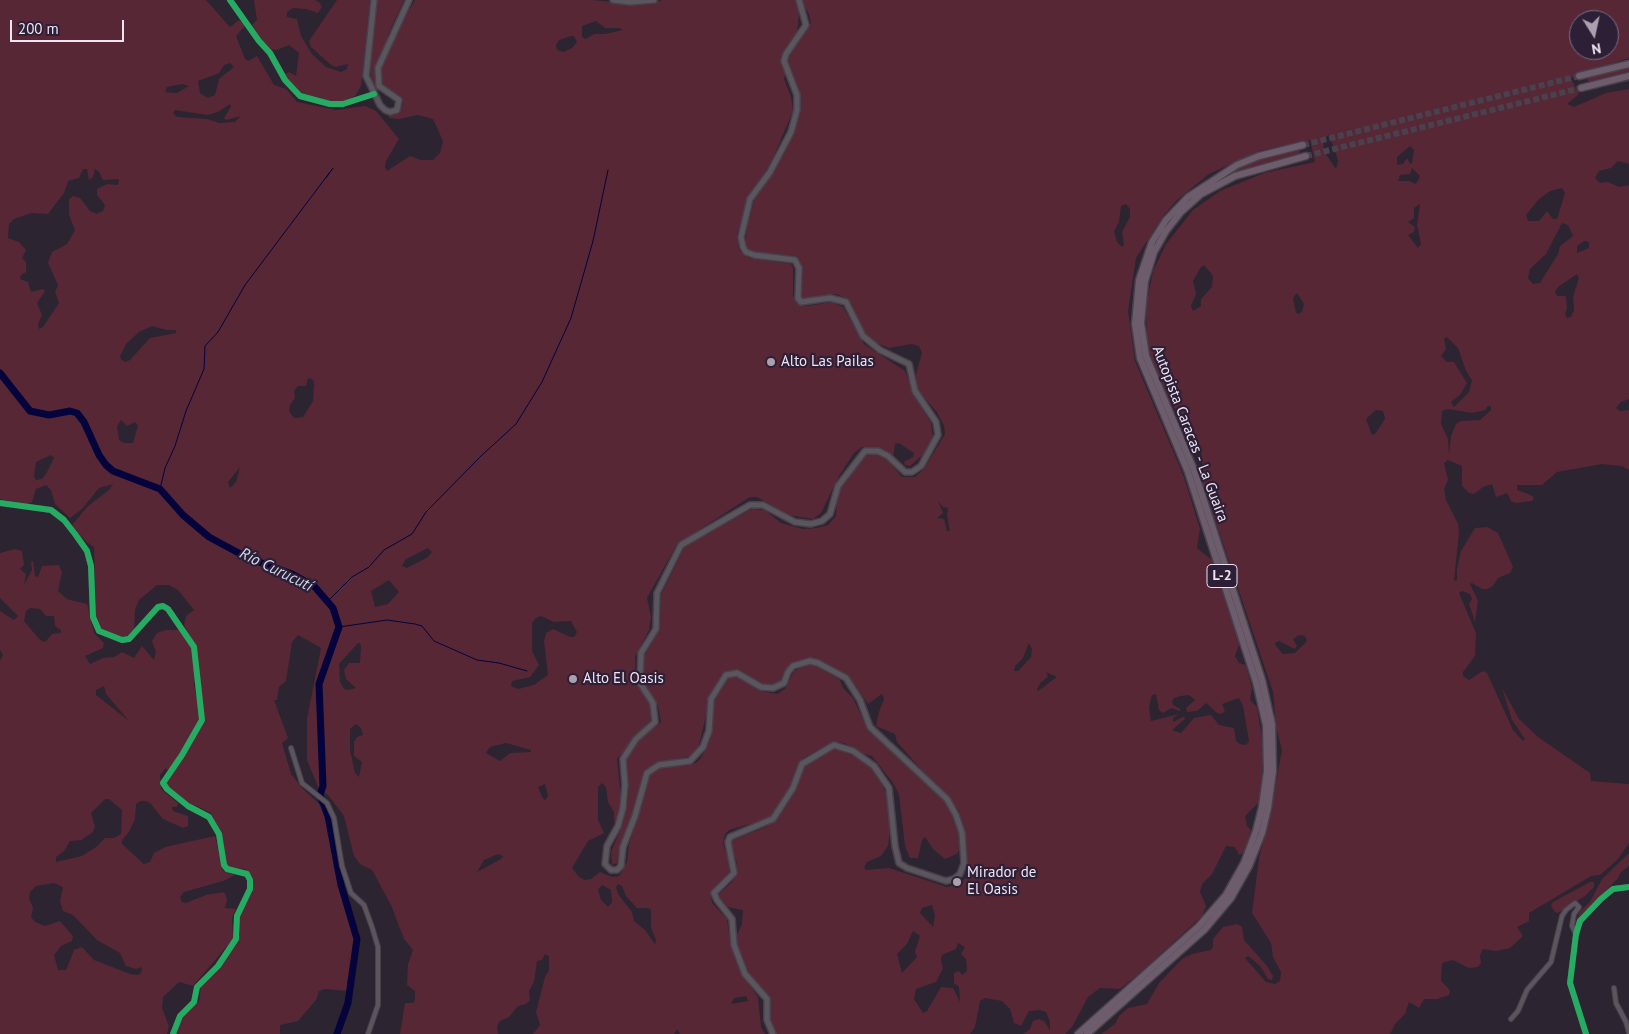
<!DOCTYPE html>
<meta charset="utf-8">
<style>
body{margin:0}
#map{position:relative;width:1629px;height:1034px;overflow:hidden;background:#2c2430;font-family:"PT Sans",sans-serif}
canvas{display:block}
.north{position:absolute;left:1569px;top:10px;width:50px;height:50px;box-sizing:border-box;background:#2d1f35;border:1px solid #7a6e81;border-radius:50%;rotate:170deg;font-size:14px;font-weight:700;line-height:20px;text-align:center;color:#eee4f3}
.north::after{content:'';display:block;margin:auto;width:18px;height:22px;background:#aaa1af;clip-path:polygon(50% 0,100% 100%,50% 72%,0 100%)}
.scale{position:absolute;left:10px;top:20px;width:114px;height:22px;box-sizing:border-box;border:2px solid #eee4f3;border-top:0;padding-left:6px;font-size:15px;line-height:18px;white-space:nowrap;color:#eee4f3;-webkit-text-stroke:4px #2d1f35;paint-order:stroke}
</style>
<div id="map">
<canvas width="1629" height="1034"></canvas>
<div class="north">N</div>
<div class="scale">200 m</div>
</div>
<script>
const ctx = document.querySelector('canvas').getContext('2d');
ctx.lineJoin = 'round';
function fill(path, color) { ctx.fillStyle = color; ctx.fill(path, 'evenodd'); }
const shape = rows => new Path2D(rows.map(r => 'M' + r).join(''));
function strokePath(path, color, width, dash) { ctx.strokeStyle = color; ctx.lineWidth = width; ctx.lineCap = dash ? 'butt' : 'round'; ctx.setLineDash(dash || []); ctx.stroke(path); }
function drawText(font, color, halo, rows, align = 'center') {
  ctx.font = font + ' "PT Sans",sans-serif'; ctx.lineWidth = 4.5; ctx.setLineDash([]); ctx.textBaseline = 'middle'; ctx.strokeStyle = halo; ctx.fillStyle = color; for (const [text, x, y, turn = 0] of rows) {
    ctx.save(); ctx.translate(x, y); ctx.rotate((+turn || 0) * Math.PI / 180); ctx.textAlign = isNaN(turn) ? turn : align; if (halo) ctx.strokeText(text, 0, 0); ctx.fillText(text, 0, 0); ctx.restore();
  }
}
fill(shape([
 [0,0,206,0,230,27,239,20,244,23,244,27,236,36,245,59,248,61,257,56,274,85,286,89,297,102,336,110,365,106,376,111,399,139,386,161,385,167,387,171,410,156,421,160,433,160,440,153,443,141,433,119,418,115,399,119,389,118,389,115,400,113,403,104,401,98,381,85,380,71,383,54,380,55,376,70,378,90,372,84,369,63,377,0,404,0,388,35,389,39,394,36,415,0,593,0,639,5,663,0,1629,0,1629,58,1574,75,1571,79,1579,94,1567,104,1574,107,1606,93,1629,89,1629,164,1618,161,1611,168,1599,171,1595,178,1600,183,1608,182,1619,187,1629,185,1629,399,1621,402,1616,408,1620,411,1629,410,1629,470,1622,466,1602,464,1557,472,1542,485,1517,485,1517,490,1531,495,1534,498,1532,501,1516,503,1511,501,1507,493,1496,497,1492,484,1483,487,1474,494,1469,493,1462,486,1462,466,1448,460,1444,463,1448,480,1444,489,1446,500,1458,524,1459,532,1454,581,1457,580,1457,569,1461,551,1475,528,1487,527,1498,533,1513,567,1510,573,1498,578,1493,586,1487,589,1482,589,1472,583,1470,584,1478,601,1475,622,1469,604,1472,599,1470,594,1462,591,1459,593,1476,633,1475,656,1463,672,1463,676,1469,680,1483,671,1487,673,1513,730,1523,741,1525,739,1512,720,1502,688,1519,719,1538,737,1590,773,1591,781,1629,784,1629,843,1618,859,1600,875,1591,876,1529,913,1529,921,1517,927,1523,936,1510,948,1496,951,1483,949,1480,955,1481,963,1478,967,1469,968,1453,960,1444,962,1442,964,1441,981,1450,990,1449,995,1437,999,1424,999,1419,1008,1409,1002,1405,1014,1395,1024,1390,1034,1101,1034,1115,1024,1119,1016,1128,1008,1147,1004,1159,983,1182,959,1192,954,1211,950,1213,947,1213,939,1223,927,1237,924,1242,927,1244,940,1267,966,1273,976,1272,980,1268,979,1261,967,1252,959,1248,956,1245,958,1266,982,1275,984,1280,981,1281,972,1273,957,1271,943,1252,913,1259,858,1270,815,1282,750,1276,727,1273,692,1203,484,1201,450,1169,399,1151,357,1147,339,1146,307,1153,271,1166,244,1193,210,1220,191,1247,180,1264,173,1315,162,1310,140,1259,151,1209,174,1177,200,1163,216,1136,258,1128,311,1135,361,1184,477,1200,529,1197,548,1212,560,1240,642,1235,656,1239,663,1246,665,1252,688,1250,700,1257,707,1263,745,1262,786,1260,801,1245,816,1247,826,1251,830,1245,852,1239,855,1235,847,1226,846,1212,874,1202,884,1200,892,1206,906,1202,916,1139,974,1120,989,1100,988,1088,997,1072,1027,1065,1034,1023,1034,1030,1029,1033,1021,1039,1019,1044,1021,1050,1030,1050,1022,1046,1012,1040,1010,1029,1011,1021,1026,1014,1023,1010,1009,1002,1001,985,998,980,1001,975,1027,970,1034,776,1034,770,1021,769,995,751,978,737,943,737,935,742,924,743,910,728,907,718,895,732,882,735,875,737,863,730,845,731,841,766,827,777,819,797,788,805,764,836,748,865,761,880,779,888,799,890,830,888,846,881,856,867,862,864,867,866,870,889,868,947,887,959,884,967,877,966,841,959,811,943,791,933,783,897,742,895,734,876,726,879,712,884,699,882,694,868,704,851,679,844,673,812,658,800,662,781,681,773,684,761,684,740,670,732,670,723,674,710,699,698,749,690,756,663,762,669,766,684,766,696,763,701,758,711,738,712,714,716,693,728,677,737,676,762,691,777,694,785,689,794,671,808,664,815,665,840,680,843,688,853,698,867,728,946,800,954,816,961,846,957,854,945,859,933,849,925,837,922,840,918,858,910,858,905,846,899,794,893,783,872,756,864,754,844,743,833,742,803,758,786,794,773,815,764,820,729,830,725,834,723,843,731,870,711,894,712,903,727,919,730,941,742,974,758,997,761,1027,765,1034,680,1034,677,1029,674,1034,533,1034,540,1025,536,1012,545,977,549,970,549,956,545,954,542,960,537,961,534,982,529,991,530,1000,526,1004,518,1006,509,1017,500,1021,497,1026,498,1034,400,1034,405,1003,413,1003,415,1000,415,991,407,985,408,964,413,950,404,939,391,905,372,870,360,864,354,856,344,816,328,795,319,789,307,760,307,719,321,648,298,635,292,642,286,681,279,687,277,700,274,700,288,738,282,743,291,774,303,789,331,815,335,869,344,886,347,912,356,924,359,932,359,949,348,991,325,989,319,991,316,1000,298,1021,280,1025,280,1034,177,1034,182,1017,199,1001,201,987,214,974,238,942,240,934,239,916,252,893,253,883,251,875,245,869,230,868,226,864,223,841,211,813,188,802,166,785,169,772,166,768,160,775,161,789,178,803,177,807,172,807,173,811,188,816,188,826,183,828,163,819,151,804,146,801,141,801,136,804,135,819,129,832,122,840,122,844,144,864,150,862,154,853,165,847,215,836,223,871,235,875,223,881,184,892,180,897,182,902,186,903,206,895,224,892,227,899,225,908,236,909,232,918,233,939,193,986,179,982,163,997,162,1008,169,1026,167,1034,0,1034,0,661,3,655,0,650,0,611,14,620,18,616,0,598,0,553,15,549,22,551,24,565,20,569,26,574,24,585,32,570,31,561,33,561,35,576,38,577,42,566,59,565,62,572,58,591,67,599,87,604,94,633,104,643,103,648,85,656,90,664,103,658,114,657,122,652,134,658,142,646,154,660,156,652,152,641,157,633,166,630,181,630,184,633,194,650,194,685,200,714,203,712,199,687,198,652,184,625,186,616,194,610,178,590,169,585,157,585,139,600,135,610,134,629,127,636,120,637,103,631,96,622,94,547,85,541,72,525,88,506,109,490,113,484,99,488,82,509,70,518,55,504,51,490,46,485,36,489,32,502,28,504,0,499],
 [803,9,806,9,809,14,811,23,800,37,797,35,799,13],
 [1579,20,1609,20,1609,50,1579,50],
 [596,21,605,28,619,28,623,30,605,34,594,34,586,39,582,37,582,26],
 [571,36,574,36,577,42,572,48,564,52,557,50,556,45,559,40],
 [230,63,234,67,219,79,215,95,208,98,200,93,198,81,219,73,224,65],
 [786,72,791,73,794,77,799,92,801,107,798,121,773,173,755,198,748,222,745,246,747,250,753,252,797,256,802,265,798,287,802,299,836,294,846,298,851,303,864,333,874,342,889,348,912,344,919,346,922,353,916,374,918,391,937,412,944,426,945,434,924,469,915,477,902,477,886,458,881,455,864,455,840,487,837,492,836,516,828,525,817,528,803,529,781,523,765,510,752,509,685,546,661,595,660,629,644,656,644,683,658,706,661,722,642,737,630,751,626,761,629,787,628,801,623,823,611,852,612,865,617,863,620,846,641,799,643,802,629,844,627,862,619,876,612,877,600,872,591,879,585,880,579,877,572,868,588,841,604,833,598,820,598,787,602,783,606,787,608,802,614,812,614,822,618,816,621,798,617,759,651,720,650,705,636,681,635,657,649,630,651,617,647,598,677,544,750,497,757,497,789,515,813,519,821,513,839,476,854,453,862,447,876,448,893,457,895,444,899,443,914,453,913,457,904,462,905,465,910,466,926,452,933,439,931,423,915,397,905,371,864,344,843,307,832,302,807,306,798,304,793,296,793,268,791,264,749,258,739,250,737,234,749,194,770,165,793,111,791,97,784,79],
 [182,84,189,86,177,93,165,92,167,87],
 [230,104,231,107,224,118,226,120,241,116,235,122,219,123,207,119,177,117,173,113,175,110,207,115,218,112],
 [1329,134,1338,160,1337,167,1335,168,1324,151,1323,141],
 [1410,146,1414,150,1412,163,1410,164,1407,158,1403,164,1397,165,1397,157],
 [1412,168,1420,176,1418,181,1415,184,1409,181,1398,181,1400,175,1410,174],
 [83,169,87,169,89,180,93,177,95,169,99,172,103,180,119,179,118,185,107,184,97,189,97,195,105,205,103,211,97,214,90,211,80,198,73,196,69,199,69,215,75,230,67,244,52,252,48,263,58,285,55,292,59,303,43,327,39,329,38,324,42,315,37,303,45,291,43,289,31,292,28,282,20,279,21,275,26,272,26,262,22,258,26,250,19,242,8,238,9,224,14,219,31,213,48,214,64,193,68,181,79,178],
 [1562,188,1565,193,1557,219,1553,219,1547,211,1539,221,1528,221,1526,215,1538,200,1550,191],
 [1126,204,1130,209,1130,217,1122,232,1124,245,1122,247,1117,242,1114,231,1119,222,1121,206],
 [1420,204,1417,225,1421,244,1418,248,1408,235,1414,232,1415,227,1408,222,1414,218,1414,208],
 [1562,223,1568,225,1573,236,1560,246,1558,254,1540,283,1533,284,1528,278,1530,269,1546,254],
 [1584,241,1589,242,1589,248,1577,253,1577,246],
 [1204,265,1213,276,1212,287,1201,299,1201,306,1193,311,1191,306,1196,294,1193,281,1201,267],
 [1577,274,1579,278,1573,297,1574,310,1571,317,1567,318,1565,314,1567,308,1566,296,1557,296,1555,292,1558,287],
 [1297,293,1304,304,1302,311,1299,314,1296,313,1293,298],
 [152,326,167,330,176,330,176,333,150,338,130,360,125,362,121,359,120,356,126,344,139,332],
 [1447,337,1458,348,1466,371,1472,380,1469,392,1454,407,1451,402,1460,395,1467,383,1454,362,1447,362,1441,356,1446,349,1444,339],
 [308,378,312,379,314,382,313,401,303,417,294,418,289,411,290,405,295,398,294,391,298,386,306,386],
 [1488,406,1491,406,1491,410,1480,420,1461,421,1456,424,1451,436,1449,455,1448,439,1441,424,1442,411,1447,409,1472,413,1485,410],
 [1376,410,1383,411,1385,419,1375,434,1372,435,1366,419],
 [121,420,127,426,135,422,138,426,133,443,124,443,119,440,117,426],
 [51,455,54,458,46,474,42,479,36,480,34,477,36,462],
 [240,467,236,482,230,488,228,482],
 [938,501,943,507,948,508,947,515,950,531,947,531,944,519,937,518,943,513],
 [428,548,432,552,428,557,407,568,402,566,406,559],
 [389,580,399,592,388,604,375,607,371,591],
 [30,608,40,609,46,616,54,616,55,626,61,630,61,633,52,634,45,642,40,640,24,621,26,611],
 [541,616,554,622,571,621,577,632,574,637,570,637,553,629,546,633,544,641,548,675,534,685,518,689,511,686,512,681,530,677,539,665,532,651,532,623,536,618],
 [1299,635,1305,636,1307,641,1295,653,1283,654,1276,646,1275,643,1279,641,1295,649,1297,646,1293,639],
 [358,643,360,643,361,647,360,663,349,663,344,670,346,679,356,688,348,690,344,689,340,682,339,664],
 [1029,643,1032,649,1031,657,1018,671,1014,671,1015,666,1023,658],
 [1046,672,1057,677,1038,691,1037,689,1041,682,1048,677],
 [104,686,106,694,129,721,96,695,96,690],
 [1156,694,1159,710,1163,713,1171,708,1180,711,1180,709,1173,705,1172,702,1174,698,1181,696,1189,695,1195,700,1186,708,1187,712,1197,711,1206,703,1217,713,1221,714,1225,711,1222,704,1239,698,1243,706,1249,741,1246,745,1240,744,1236,741,1234,728,1219,725,1211,715,1194,718,1181,733,1172,730,1185,719,1184,717,1181,718,1173,722,1173,718,1179,714,1151,721,1149,707,1152,695],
 [356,724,361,728,363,735,357,737,354,742,354,756,362,762,359,777,355,773,350,750,350,729],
 [506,743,531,750,531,752,510,753,500,761,486,753,490,747],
 [545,784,548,796,545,800,542,797,538,787],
 [105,799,109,799,122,810,121,834,114,838,105,838,96,847,82,856,56,862,56,857,64,851,70,841,81,840,93,832,95,827,91,813],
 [498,854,503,856,501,859,477,872,484,860],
 [54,883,63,887,60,901,63,911,73,915,97,940,120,953,126,966,136,969,142,967,141,973,138,975,130,974,94,960,82,947,74,950,66,970,58,970,54,955,61,946,72,941,73,936,60,921,45,926,35,922,31,917,33,908,29,898,30,892,36,886],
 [618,884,622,886,626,896,637,908,648,908,651,910,651,928,656,940,655,944,645,930,634,921,632,912,618,894,616,887],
 [602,885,611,890,612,902,608,907,601,900,598,890],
 [932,905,935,916,933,927,920,913,922,908],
 [913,931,920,936,915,952,917,957,902,973,897,954,907,944],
 [958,943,965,947,961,954,966,959,967,971,962,975,959,971,954,973,954,983,959,987,960,1002,953,988,941,987,927,1011,923,1013,914,999,916,989,936,982,943,968,941,960,942,955,956,949],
 [746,996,748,1001,731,1004,734,998],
 [254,0,315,0,320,3,322,7,318,13,306,9,293,8,287,12,287,17,297,19,301,36,312,54,326,67,341,72,347,69,348,64,336,67,331,65,311,47,309,41,337,0,370,0,361,86,355,96,346,101,335,102,300,93,284,75,289,72,296,76,299,53,289,45,277,50,271,49,260,38,252,25,257,20],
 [1629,68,1629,72,1589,83,1587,78],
 [1299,149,1300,155,1257,166,1215,182,1221,176,1245,164],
 [1629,853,1629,866,1621,872,1618,878,1576,922,1580,911,1590,902,1602,879],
 [1590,882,1594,882,1594,887,1585,896,1558,913,1555,912,1551,906,1553,902]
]), '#572736');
strokePath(shape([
 [160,489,165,468,175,446,186,411,204,369,205,346,218,332,245,285,333,168,326,178],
 [328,601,352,577,369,567,384,550,412,534,426,512,481,456,516,424,542,382,571,318,593,241,608,170],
 [339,627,387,620,415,624,422,626,434,641,477,660,499,663,527,671]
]), '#04033c', 1);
strokePath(shape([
 [0,373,30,411,49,415,70,411,77,413,84,422,99,455,106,465,113,471,160,489,183,515,209,537,248,558,292,574,314,586,333,608,339,627,319,684,323,786,320,795,328,816,341,885,357,939,348,1003,337,1034]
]), '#04033c', 7);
strokePath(shape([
 [1303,145,1579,76],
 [1306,156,1581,88]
]), '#49414d', 6, [6, 3]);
const street = shape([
 [230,0,259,41,270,53,285,80,300,96,330,104,343,104,374,94],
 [0,503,51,510,64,520,75,534,87,551,91,566,93,617,99,631,122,640,129,639,158,607,163,606,168,609,194,647,202,720,182,755,163,783,167,789,188,806,209,817,219,834,224,865,227,869,247,874,250,880,250,889,237,916,236,939,218,966,197,987,194,1002,180,1016,173,1034],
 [291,748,302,783,327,803,334,818,342,866,351,893,364,905,372,927,378,947,378,1005,368,1034],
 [1614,988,1616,1003,1626,1022,1629,1033],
 [1511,1019,1518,1011,1527,990,1551,962,1562,916,1566,910,1575,903,1579,907,1574,914,1572,926,1576,934],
 [1586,1034,1570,983,1576,934,1580,921,1601,899,1613,889,1629,887]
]);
const secondary = shape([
 [374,0,366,76,380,105,385,110,390,112,397,110,399,100,379,86,378,68,409,0],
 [613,0,630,2,654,0],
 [773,1034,767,1020,767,999,745,974,734,945,732,919,717,900,714,893,734,873,728,842,730,837,773,819,793,788,802,764,834,745,853,751,874,766,889,788,895,846,899,863,907,868,946,881,954,879,960,874,964,863,962,833,956,815,947,799,870,727,860,700,846,678,818,663,810,661,793,666,788,672,784,683,773,688,761,687,737,673,726,675,711,699,709,731,703,747,690,761,659,765,647,773,635,816,623,847,621,866,617,870,611,870,605,864,607,846,618,826,623,808,625,785,623,759,636,739,655,722,653,703,640,683,641,653,656,629,657,593,681,545,750,505,763,505,795,522,811,524,822,521,830,514,838,486,865,451,878,451,888,456,905,472,912,472,921,466,938,435,936,422,915,391,909,364,880,350,863,336,846,302,830,298,801,302,798,298,799,268,795,260,754,255,746,252,743,247,741,237,750,199,770,172,791,132,797,110,797,95,784,61,786,54,806,25,799,0]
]);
const highway = shape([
 [1579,76,1629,64],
 [1581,88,1629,76],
 [1078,1034,1199,926,1226,895,1244,863,1256,831,1262,807,1267,771,1266,725,1256,682,1188,472,1140,358,1135,324,1139,280,1152,242,1166,220,1188,197,1237,165,1259,156,1303,145],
 [1087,1034,1204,930,1231,898,1249,866,1262,833,1268,808,1273,771,1272,724,1262,680,1194,470,1146,356,1141,323,1145,281,1154,252,1166,231,1181,212,1201,194,1235,176,1306,156]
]);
strokePath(street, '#48414b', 6);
strokePath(secondary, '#48414b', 8);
strokePath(highway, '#48414b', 9);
strokePath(street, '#5b555e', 4);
strokePath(secondary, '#5b555e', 5);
strokePath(highway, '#6d5d6c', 6);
strokePath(shape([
 [230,0,259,41,270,53,285,80,300,96,330,104,343,104,374,94],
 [0,503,51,510,64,520,75,534,87,551,91,566,93,617,99,631,122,640,129,639,158,607,163,606,168,609,194,647,202,720,182,755,163,783,167,789,188,806,209,817,219,834,224,865,227,869,247,874,250,880,250,889,237,916,236,939,218,966,197,987,194,1002,180,1016,173,1034],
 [1586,1034,1570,983,1576,934,1580,921,1601,899,1613,889,1629,887]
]), '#26ab63', 6);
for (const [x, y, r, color] of [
 [771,362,5,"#aaa1af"],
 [573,679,5,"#aaa1af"],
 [957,882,5,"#aaa1af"]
]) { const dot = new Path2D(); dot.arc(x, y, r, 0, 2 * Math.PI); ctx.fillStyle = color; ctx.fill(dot); strokePath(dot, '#2d1f35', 2); }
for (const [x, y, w] of [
 [1222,576,30]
]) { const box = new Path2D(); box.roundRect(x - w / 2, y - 11.5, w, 23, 4); ctx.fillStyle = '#2d1f35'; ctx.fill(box); strokePath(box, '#eee4f3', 1); }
drawText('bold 14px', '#eee4f3', null, [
 ["L-2",1222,576]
]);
drawText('15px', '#eee4f3', '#2d1f35', [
 ["Alto Las Pailas",781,362],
 ["Alto El Oasis",583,679],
 ["Mirador de",967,873],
 ["El Oasis",967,890]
], 'left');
drawText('15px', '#eee4f3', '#2d1f35', [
 ["Autopista Caracas - La Guaira",1190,434,69]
]);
drawText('italic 16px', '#ced9ed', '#2d1f35', [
 ["Río Curucutí",276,570,26]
]);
</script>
